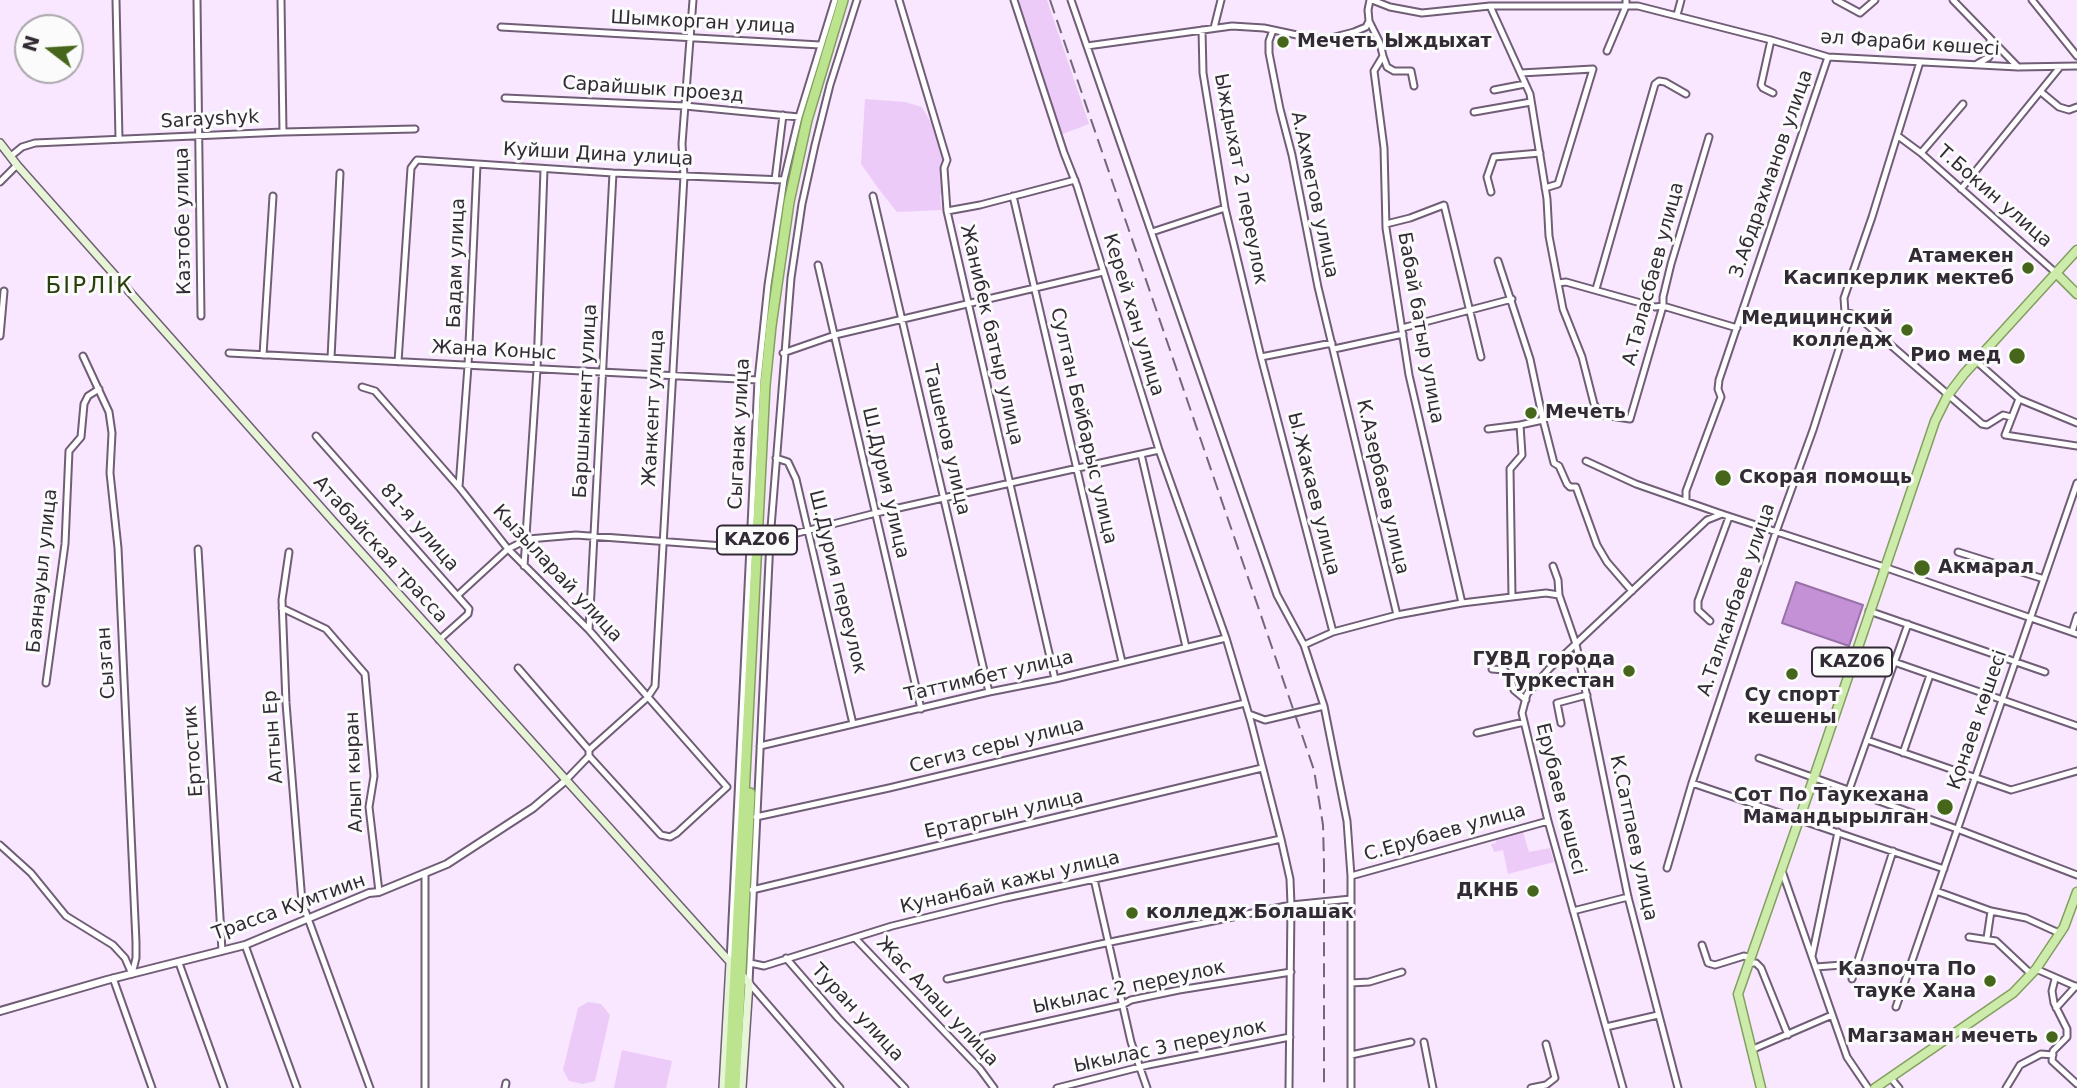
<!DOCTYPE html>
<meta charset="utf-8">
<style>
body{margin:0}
#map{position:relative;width:2077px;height:1088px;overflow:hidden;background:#f8e7ff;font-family:"DejaVu Sans",sans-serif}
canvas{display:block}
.north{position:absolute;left:14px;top:14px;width:70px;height:70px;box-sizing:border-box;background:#fbfbfb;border:2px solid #aba7ac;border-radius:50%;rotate:287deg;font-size:19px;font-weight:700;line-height:28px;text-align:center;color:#322a35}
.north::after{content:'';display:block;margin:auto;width:24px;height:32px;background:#45661b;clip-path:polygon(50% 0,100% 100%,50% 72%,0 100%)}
</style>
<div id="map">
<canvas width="2077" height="1088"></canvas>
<div class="north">N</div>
</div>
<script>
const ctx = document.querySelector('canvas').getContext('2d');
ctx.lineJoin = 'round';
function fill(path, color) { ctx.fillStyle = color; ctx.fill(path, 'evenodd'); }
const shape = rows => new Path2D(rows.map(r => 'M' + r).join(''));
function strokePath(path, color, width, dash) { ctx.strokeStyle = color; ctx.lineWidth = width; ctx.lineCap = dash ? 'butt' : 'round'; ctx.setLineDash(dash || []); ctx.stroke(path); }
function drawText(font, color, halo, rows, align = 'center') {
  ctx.font = font + ' "DejaVu Sans",sans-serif'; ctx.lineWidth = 6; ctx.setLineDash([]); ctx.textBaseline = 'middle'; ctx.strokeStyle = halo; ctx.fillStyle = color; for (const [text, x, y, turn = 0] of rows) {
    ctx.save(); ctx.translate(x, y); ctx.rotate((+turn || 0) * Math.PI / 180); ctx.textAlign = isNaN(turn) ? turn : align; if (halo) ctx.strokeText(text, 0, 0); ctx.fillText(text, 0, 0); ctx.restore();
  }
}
fill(shape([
 [1016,0,1047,0,1089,124,1060,135],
 [865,99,905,102,922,107,934,128,943,160,944,188,940,196,942,210,897,212,878,188,861,164],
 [1523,832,1529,852,1550,848,1554,862,1508,874,1503,850,1494,852,1491,844,1496,843,1496,839],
 [588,1002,601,1004,610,1015,595,1081,583,1084,569,1081,563,1070,578,1008],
 [622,1050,672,1061,666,1088,614,1088]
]), '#edcbf8');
const water = shape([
 [1796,582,1863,605,1849,646,1782,623,1796,582]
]);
fill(water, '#c490d6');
strokePath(water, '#9871a6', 2);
const minor = shape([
 [116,0,119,139],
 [197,0,201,316],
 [281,0,283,132],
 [899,0,947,160,944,168,947,211,1055,679],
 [1014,0,1064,153,1077,186,1159,450,1226,638,1251,722,1281,839,1290,879,1291,905,1289,1088],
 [1071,0,1260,546,1277,595,1304,645,1324,706,1347,821,1351,876,1351,1088],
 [1370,0,1368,10,1369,21,1380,43,1383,56,1374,71,1384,148,1386,228,1409,375,1462,603],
 [1372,0,1390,7,1422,13,1490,6,1638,6,1771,40,1828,57,2018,67,2077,66],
 [1836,0,1860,13,1875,0],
 [1953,0,2018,67],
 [2032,0,2077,56],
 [1490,6,1530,94,1547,199,1549,236,1563,309,1582,357,1594,404,1599,412,1604,415,1630,419,1663,306,1663,297,1671,264,1709,137],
 [1677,15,1681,0],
 [501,27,820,45],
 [1214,28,1221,0],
 [1202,30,1203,73,1225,208,1261,357,1333,632,1304,645],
 [1273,30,1269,41,1269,53,1280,109,1292,155,1318,287,1397,615],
 [1771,40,1761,85,1763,88,1773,93],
 [1087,46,1232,26,1264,28,1311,38,1327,39,1354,32,1366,27,1369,21],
 [1607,51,1626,6,1626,0],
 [1383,56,1387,67,1394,71,1411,71,1414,86],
 [1977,64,1989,57,1992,47,1990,40],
 [1521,73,1593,69,1558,184,1545,188],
 [1494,90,1525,84],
 [2041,92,2059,107,2069,110,2077,107],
 [505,98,685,106,799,117],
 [1474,112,1531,102],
 [1898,136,1921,153,2056,273],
 [1921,153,1963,104],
 [11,156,22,147,35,143,283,132,415,129],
 [775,180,783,115],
 [0,182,17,165],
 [1961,189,2060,67],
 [1491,192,1487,177,1494,157,1540,153],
 [873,196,989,692],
 [1013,196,1122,662],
 [947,211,980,205,1075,180],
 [1386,224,1410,218,1444,205,1481,357],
 [1152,232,1225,208],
 [1498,261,1530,359,1543,420,1520,425,1522,455,1510,469,1512,597,1546,593,1559,595,1576,644,1628,897,1678,1088],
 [818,265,921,709],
 [1558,283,1566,282,1655,307,1663,306,1737,328],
 [1596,289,1655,84,1659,81,1665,82,1686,94],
 [1845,312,1856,315,1982,424,1987,425,2003,415,2011,417],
 [1402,328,1512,299],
 [0,336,4,291],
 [1334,349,1403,334],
 [229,353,758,380],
 [783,353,835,335,1103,272],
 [263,355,273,196],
 [83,356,109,412,112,433,110,473,118,548,136,942,136,958,132,974],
 [1261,357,1332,343],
 [331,358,340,173],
 [1976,361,2019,399,2077,423],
 [398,362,411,168,417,160,613,173,784,180],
 [362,387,375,391,459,487,508,549,589,630,727,787,677,833,670,837,661,835,589,756],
 [2019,399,2005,435,2077,446],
 [1543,420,1554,463,1559,466,1567,484,1570,487,1576,487,1597,545,1607,562,1632,591],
 [1488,429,1520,425],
 [316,436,469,609,468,614,439,640],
 [1141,454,1186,647],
 [776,458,788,462,796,479,853,724],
 [1586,461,1636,484,1722,514,1884,567,2077,634],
 [459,487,468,366,477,165],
 [1686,501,1686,491,1721,397,1718,389,1719,380,1828,57],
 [770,540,876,513,1159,450],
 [198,549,222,951],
 [289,552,282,600,286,703,302,902,370,1088],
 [1958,552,2044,579],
 [524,566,537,369,544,169],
 [1553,566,1558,580,1559,595],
 [458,595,508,549,528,539,576,535,750,548],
 [282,608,326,629,365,674,374,776,369,807,379,892],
 [1869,611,2045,672],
 [1710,621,1698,610,1698,601,1729,517],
 [589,630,613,173],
 [1333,632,1397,615,1462,603,1512,597],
 [2072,632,2077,616],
 [1894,662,2077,726],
 [518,668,589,750],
 [1492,669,1504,670,1510,677,1514,690,1526,700],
 [46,683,65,544,69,451,81,437,84,404,88,396,99,389],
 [1249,714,1265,720,1324,706],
 [1561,723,1557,703,1587,695],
 [1477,733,1524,722],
 [1867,740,2011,790,2077,771],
 [760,746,989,692,1055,679,1226,638],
 [1903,753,1930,675],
 [1759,758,1957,829,2077,875],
 [565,781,589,756,589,750,647,698,655,686,684,176,682,144,693,0],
 [1692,783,1944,869],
 [1849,790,1908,624],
 [756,817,889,788,1245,703],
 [0,845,31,873,66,916,113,945,125,958,132,974],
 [1667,868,1692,783,1776,532,1813,430,1846,327,1844,298,1872,217,1920,62],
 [1782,871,1847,1057,1868,1088],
 [1351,876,1548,821],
 [1094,879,1131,1042,1147,1088],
 [752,890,1262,768],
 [1936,891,1991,911,2026,918,2059,933],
 [1573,911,1628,897],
 [1969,937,1996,941,2031,974],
 [855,938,980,1069,994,1088],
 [1987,938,1991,911],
 [245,945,297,1088],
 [1702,945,1708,963,1715,965,1744,956,1751,958],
 [1812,956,1838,832],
 [786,958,838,1018,905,1088],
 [730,962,758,380,768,285,784,180,799,117,835,0],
 [179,963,224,1088],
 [750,963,764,966,892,926,1006,898,1281,839],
 [1749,963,1756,963,1761,968,1788,1035],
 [1816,967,1855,964],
 [2036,969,2077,987],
 [113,978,152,1088],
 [947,979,1096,945,1291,905,1351,899],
 [1852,979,1893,851],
 [2055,979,2052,991,2054,1003,2067,1029,2067,1037,2053,1051,2052,1061,2077,1084],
 [1351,983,1369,982,1402,972],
 [1896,1007,2077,483],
 [2056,1008,2076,986],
 [1606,1027,1658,1015],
 [1424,1042,1433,1088],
 [978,1043,983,1036,1122,1005,1131,1000,1179,990,1291,972],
 [1751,1050,1832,1015],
 [1351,1055,1411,1042],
 [1890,1077,1899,1088],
 [425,1088,425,873],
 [505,1088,506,1083],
 [840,1088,749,983,770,540,791,278,802,204,815,145,830,85,857,0],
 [1057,1088,1148,1065,1290,1037],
 [1531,1088,1546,1085,1555,1078,1546,1044],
 [1623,1088,1548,821,1522,713,1527,694,1549,669,1707,520,1722,514],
 [2006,1088,2020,1065,2041,1054,2053,1055]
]);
const tertiary = shape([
 [0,1011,107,980,245,945,369,893,379,892,447,864,533,808,565,781]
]);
const secondary = shape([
 [0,143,17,165,332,520,749,983,742,1088],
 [723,1088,730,963]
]);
const primary = shape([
 [2056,273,2077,294],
 [1761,1088,1738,994,1814,777,1935,421,1948,395,1964,374,2077,250],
 [1875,1088,2013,993,2036,969,2064,927,2077,892]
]);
const trunk = shape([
 [729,1088,765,385,771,326,789,202,807,120,843,0],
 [735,1088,750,793]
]);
strokePath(minor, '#705d76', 9);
strokePath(tertiary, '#705d76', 10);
strokePath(secondary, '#705d76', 10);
strokePath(primary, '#819f5d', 11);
strokePath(trunk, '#819f5d', 12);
strokePath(minor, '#fff', 5);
strokePath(tertiary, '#fff', 6);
strokePath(secondary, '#e6f5d5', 7);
strokePath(primary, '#cdebab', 8);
strokePath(trunk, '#bce48f', 9);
strokePath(shape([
 [1050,0,1314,770,1323,825,1324,864,1324,1088]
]), '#736877', 2, [14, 7]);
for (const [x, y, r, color] of [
 [1283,42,7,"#45661b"],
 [2028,268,7,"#45661b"],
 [1907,330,7,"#45661b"],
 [2017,356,9,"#45661b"],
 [1531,413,7,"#45661b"],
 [1723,478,9,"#45661b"],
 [1922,568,9,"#45661b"],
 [1629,671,7,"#45661b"],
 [1792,674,7,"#45661b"],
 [1945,807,9,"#45661b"],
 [1533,891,7,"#45661b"],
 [1132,913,7,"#45661b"],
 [1990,981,7,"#45661b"],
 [2052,1037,7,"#45661b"]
]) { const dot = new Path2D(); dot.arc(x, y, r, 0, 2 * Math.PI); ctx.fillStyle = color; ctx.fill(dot); strokePath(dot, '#fbfbfb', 2.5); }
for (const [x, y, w] of [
 [757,540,80],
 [1852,662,80]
]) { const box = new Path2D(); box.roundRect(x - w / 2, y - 14.5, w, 29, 5); ctx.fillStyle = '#fbfbfb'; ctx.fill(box); strokePath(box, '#322a35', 2); }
drawText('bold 18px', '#322a35', null, [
 ["KАZ06",757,540],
 ["KАZ06",1852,662]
]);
drawText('19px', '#322a35', '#fbfbfb', [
 ["Шымкорган улица",703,23,3],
 ["әл Фараби көшесі",1910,44,4],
 ["Сарайшык проезд",653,90,4],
 ["Sarayshyk",210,120,-3],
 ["Куйши Дина улица",598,155,3],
 ["З.Абдрахманов улица",1772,174,-71],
 ["Ыждыхат 2 переулок",1240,179,79],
 ["А.Ахметов улица",1314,195,78],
 ["Т.Бокин улица",1994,197,41],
 ["Казтобе улица",184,221,-91],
 ["Бадам улица",457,263,-88],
 ["А.Таласбаев улица",1654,274,-75],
 ["Керей хан улица",1133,315,73],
 ["Бабай батыр улица",1420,328,80],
 ["Жанибек батыр улица",991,335,77],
 ["Жана Коныс",494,351,3],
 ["Баршынкент улица",586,401,-87],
 ["Жанкент улица",654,408,-87],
 ["Султан Бейбарыс улица",1083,426,77],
 ["Сыганак улица",740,434,-87],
 ["Ташенов улица",946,440,77],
 ["Ш.Дурия улица",885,483,77],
 ["К.Азербаев улица",1382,487,77],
 ["Ы.Жакаев улица",1313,494,76],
 ["81-я улица",419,528,49],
 ["Атабайская трасса",380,550,48],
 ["Баянауыл улица",43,571,-84],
 ["Кызыларай улица",557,574,47],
 ["Ш.Дурия переулок",837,582,76],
 ["А.Талканбаев улица",1737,600,-71],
 ["Сызган",107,663,-94],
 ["Таттимбет улица",989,677,-13],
 ["Қонаев көшесі",1978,720,-71],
 ["Алтын Ер",274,737,-94],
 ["Сегиз серы улица",997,746,-14],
 ["Ертостик",194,751,-94],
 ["Алып кыран",355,772,-92],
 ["Ерубаев көшесі",1560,799,76],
 ["Ертаргын улица",1004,815,-13],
 ["С.Ерубаев улица",1445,833,-16],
 ["К.Сатпаев улица",1633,838,78],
 ["Кунанбай кажы улица",1010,883,-13],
 ["Трасса Кумтиин",289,908,-20],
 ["Ыкылас 2 переулок",1129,988,-12],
 ["Жас Алаш улица",937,1002,47],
 ["Туран улица",857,1013,47],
 ["Ыкылас 3 переулок",1170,1047,-12]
]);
drawText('bold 19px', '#322a35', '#fbfbfb', [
 ["Мечеть Ыждыхат",1297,42,"left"],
 ["Атамекен",2014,257],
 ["Касипкерлик мектеб",2014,279],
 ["Медицинский",1893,319],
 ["колледж",1893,341],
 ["Рио мед",2001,356],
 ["Мечеть",1545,413,"left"],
 ["Скорая помощь",1739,478,"left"],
 ["Акмарал",1938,568,"left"],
 ["ГУВД города",1615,660],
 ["Туркестан",1615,682],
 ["Су спорт",1792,696,"center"],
 ["кешены",1792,718,"center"],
 ["Сот По Таукехана",1929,796],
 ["Мамандырылган",1929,818],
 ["ДКНБ",1519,891],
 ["колледж Болашак",1146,913,"left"],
 ["Казпочта По",1976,970],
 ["тауке Хана",1976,992],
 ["Магзаман мечеть",2038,1037]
], 'right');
ctx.letterSpacing = '2px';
drawText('23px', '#2a400c', '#fbfbfb', [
 ["БІРЛІК",90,287]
]);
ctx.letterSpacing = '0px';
</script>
